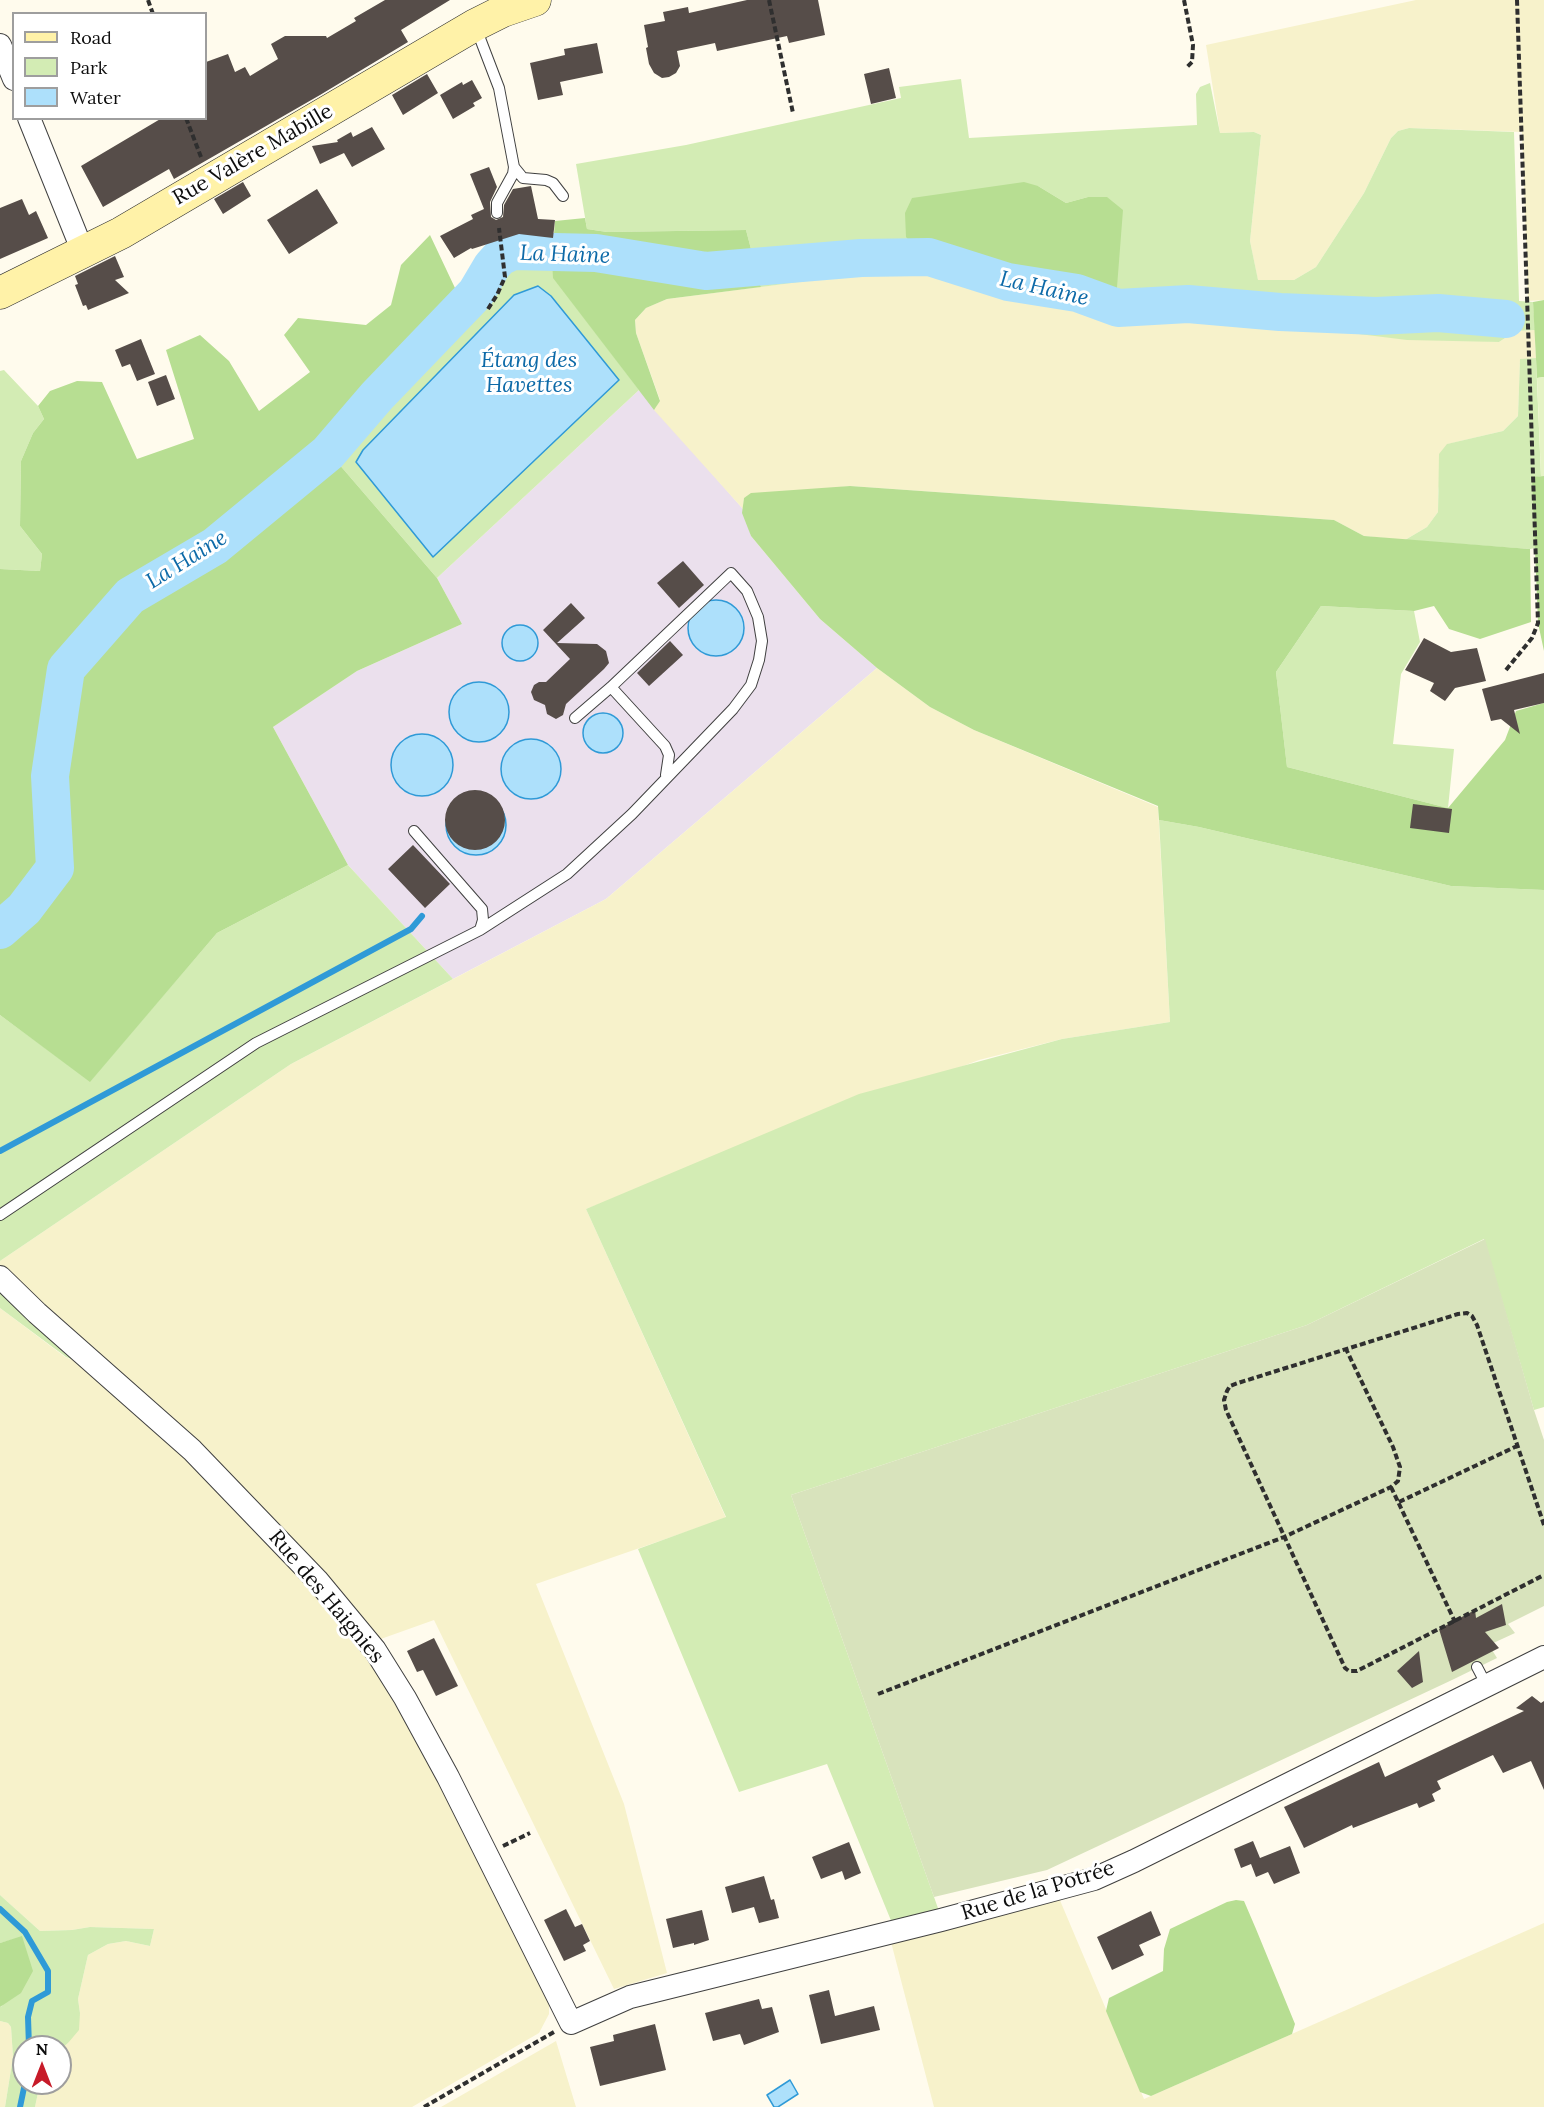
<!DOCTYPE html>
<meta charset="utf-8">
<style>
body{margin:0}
#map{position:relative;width:1544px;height:2107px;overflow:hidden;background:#fffbed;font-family:Lora,serif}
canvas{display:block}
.legend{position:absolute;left:12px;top:12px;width:195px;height:108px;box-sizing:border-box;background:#fff;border:2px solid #9e9e9e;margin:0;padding:8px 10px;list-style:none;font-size:18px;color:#0d0d0d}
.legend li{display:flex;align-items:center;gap:12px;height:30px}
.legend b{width:30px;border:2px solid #9e9e9e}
.north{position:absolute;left:12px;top:2035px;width:60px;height:60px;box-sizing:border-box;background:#fff;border:2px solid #9e9e9e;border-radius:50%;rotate:0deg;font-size:16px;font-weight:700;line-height:24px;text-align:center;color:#0d0d0d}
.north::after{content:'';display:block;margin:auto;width:21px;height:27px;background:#c71b29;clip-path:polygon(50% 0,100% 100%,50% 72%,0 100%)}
</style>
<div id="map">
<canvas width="1544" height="2107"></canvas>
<ul class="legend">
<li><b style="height:8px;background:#fff2a8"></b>Road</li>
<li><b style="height:16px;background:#d3ecb4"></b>Park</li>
<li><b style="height:16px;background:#ade0fb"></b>Water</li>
</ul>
<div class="north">N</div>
</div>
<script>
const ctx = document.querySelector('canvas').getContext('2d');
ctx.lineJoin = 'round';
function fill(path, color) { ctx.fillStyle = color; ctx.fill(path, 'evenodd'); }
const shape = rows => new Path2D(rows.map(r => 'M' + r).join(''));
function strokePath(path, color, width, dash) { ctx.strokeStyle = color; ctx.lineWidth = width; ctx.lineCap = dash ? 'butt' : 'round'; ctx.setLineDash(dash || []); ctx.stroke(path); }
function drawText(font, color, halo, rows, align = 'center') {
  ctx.font = font + ' Lora,serif'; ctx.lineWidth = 6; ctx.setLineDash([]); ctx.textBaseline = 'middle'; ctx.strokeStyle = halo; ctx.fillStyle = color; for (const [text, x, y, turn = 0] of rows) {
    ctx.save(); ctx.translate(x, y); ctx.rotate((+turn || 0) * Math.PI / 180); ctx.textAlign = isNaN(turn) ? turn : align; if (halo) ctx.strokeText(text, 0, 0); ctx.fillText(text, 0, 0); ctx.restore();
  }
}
fill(shape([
 [639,390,743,509,751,536,820,619,877,668,606,899,453,979,348,865,273,727,357,671,462,624,437,578]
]), '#ebe0ed');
fill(shape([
 [1416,0,1544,0,1544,300,1528,301,1522,132,1409,128,1398,131,1391,138,1364,193,1316,267,1294,280,1258,281,1250,241,1261,135,1254,132,1220,133,1206,45],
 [939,270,1022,295,1128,315,1160,310,1174,311,1337,330,1499,342,1516,331,1535,330,1536,358,1520,360,1518,416,1503,431,1448,444,1438,491,1438,512,1427,527,1405,540,1364,536,1334,520,850,486,744,498,743,509,654,410,660,400,636,333,635,320,646,308,667,299,883,271],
 [877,668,930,707,974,730,1158,807,1170,1022,1062,1039,979,1060,586,1209,726,1518,536,1584,624,1804,667,1973,614,1989,434,1620,378,1640,0,1277,0,1261,291,1064,606,899],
 [0,1308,65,1357,89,1366,188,1456,355,1636,408,1717,549,2003,549,2014,539,2033,412,2107,35,2107,40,2083,60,2083,60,2050,68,2043,80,2013,78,1999,88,1955,108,1944,126,1941,150,1946,154,1929,90,1927,72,1930,40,1931,0,1895],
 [1059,1898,1144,2099,1544,1923,1544,2107,934,2107,891,1942],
 [0,2021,8,2023,11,2027,13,2057,5,2107,0,2107],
 [556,2041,576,2107,441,2107]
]), '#f7f2cb');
fill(shape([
 [961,79,969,138,1197,125,1196,94,1200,87,1210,83,1220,133,1254,132,1261,135,1250,241,1258,280,1294,280,1316,267,1364,193,1391,138,1398,131,1409,128,1514,132,1519,301,1533,302,1535,330,1516,331,1499,342,1407,340,1174,311,1160,310,1108,315,1051,300,1022,295,939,270,883,271,761,287,746,230,607,232,587,229,576,164,686,145,901,98,899,87],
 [1038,186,1066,203,1088,197,1116,300,1076,288],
 [552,259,554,278,639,390,437,578,338,463,459,329,452,319,455,288,508,263],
 [1536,358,1541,476,1533,478,1535,548,1530,549,1405,540,1427,527,1438,512,1439,454,1447,444,1503,431,1518,416,1520,359],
 [4,370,38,406,44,419,33,433,21,461,20,526,42,554,40,571,0,569,0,371],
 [1321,606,1414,611,1420,642,1401,674,1393,744,1454,749,1448,808,1287,767,1276,672],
 [1159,820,1199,827,1451,886,1544,890,1544,1407,1534,1410,1484,1239,1307,1325,791,1495,939,1911,892,1923,827,1764,739,1792,638,1549,726,1517,586,1209,859,1094,1062,1039,1170,1022],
 [348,865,453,979,291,1064,0,1261,0,1015,90,1081,217,933],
 [0,1284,89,1366,66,1357,0,1308],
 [0,1895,40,1931,72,1930,90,1927,154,1929,150,1946,126,1941,108,1944,88,1955,78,1999,80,2013,79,2030,68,2043,60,2050,60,2047,24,2047,24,2083,40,2083,35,2107,5,2107,13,2057,11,2027,8,2023,0,2021,0,2007,2,2006,22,1937,0,1943]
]), '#d3ecb4');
fill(shape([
 [1024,182,1038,186,1066,203,1088,197,1107,197,1123,210,1116,300,1076,288,1008,277,915,247,906,237,905,213,912,198],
 [585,218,587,229,607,232,746,230,761,287,667,299,646,308,635,320,636,333,660,401,654,410,553,278,552,259,555,221],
 [430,235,455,288,452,319,460,329,338,463,437,578,462,624,357,671,273,727,348,865,217,933,90,1082,0,1015,0,569,40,571,42,554,20,526,21,461,33,433,44,419,38,406,50,391,77,381,102,382,137,459,194,439,166,350,200,335,229,361,259,411,310,372,284,335,298,318,366,325,391,305,401,265],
 [1544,300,1544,377,1537,378,1533,302],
 [1544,476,1544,651,1538,623,1532,477],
 [850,486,1334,520,1364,536,1530,549,1531,622,1480,639,1449,629,1434,606,1414,611,1321,606,1276,672,1287,767,1448,808,1505,740,1516,711,1544,703,1544,890,1451,886,1199,827,1159,820,1158,806,974,730,930,707,877,668,820,619,751,536,742,513,744,498,751,493],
 [1236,1900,1244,1901,1256,1929,1295,2024,1292,2034,1151,2096,1140,2092,1106,2011,1109,1998,1163,1971,1164,1949,1170,1929,1227,1902],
 [22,1936,33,1971,21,1993,0,2007,0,1943]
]), '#b7de92');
fill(shape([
 [1485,1239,1534,1410,1544,1440,1544,1606,1508,1624,1515,1633,1489,1645,1497,1658,1452,1680,1047,1870,934,1897,791,1495,1307,1325]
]), '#d8e3bc');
fill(shape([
 [1544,377,1544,476,1541,476,1537,378]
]), '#e5f3c6');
const water = shape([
 [538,286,551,296,619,380,433,557,356,462,363,450,514,295,538,286],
 '688 628a28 28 0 1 1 56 0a28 28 0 1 1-56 0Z',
 '502 643a18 18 0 1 1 36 0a18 18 0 1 1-36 0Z',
 '449 712a30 30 0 1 1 60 0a30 30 0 1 1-60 0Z',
 '583 733a20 20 0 1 1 40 0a20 20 0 1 1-40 0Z',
 '391 765a31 31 0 1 1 62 0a31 31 0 1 1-62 0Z',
 '501 769a30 30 0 1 1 60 0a30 30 0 1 1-60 0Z',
 '446 825a30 30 0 1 1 60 0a30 30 0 1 1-60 0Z',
 [790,2080,798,2094,778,2107,774,2107,767,2095,790,2080]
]);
fill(water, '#ade0fb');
strokePath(water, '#2f9ad7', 1.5);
strokePath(shape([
 [0,1151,411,929,422,916],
 [0,1909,25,1932,48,1971,48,1992,32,2001,28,2017,29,2047],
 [20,2107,25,2083]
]), '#2f9ad7', 6);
strokePath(shape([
 [0,930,24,909,55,868,50,776,66,669,130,596,215,546,328,453,377,396,476,293,492,266,500,257,513,251,596,253,706,271,861,258,929,257,1008,282,1077,293,1118,308,1188,304,1280,312,1376,316,1438,313,1506,319]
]), '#ade0fb', 38);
fill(shape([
 [385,0,450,0,401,30,408,42,320,95,174,179,169,169,103,207,81,166,162,118,206,118,206,62,228,54,235,72,245,67,250,76,278,59,271,44,285,36,326,36,327,38,356,21,354,18],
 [747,0,818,0,825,35,789,43,787,36,717,51,715,43,677,51,680,66,676,73,669,77,662,78,654,73,649,64,646,48,648,47,644,25,665,21,663,12,688,7,689,13],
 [597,43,603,73,560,82,563,95,538,100,530,63,565,55,564,49],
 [889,68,896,98,871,104,864,74],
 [427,74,438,93,403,115,392,95],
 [472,80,482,98,473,103,475,106,453,119,440,95,462,82,463,85],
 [372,127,385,149,352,167,344,153,320,164,312,146,338,142,337,140,351,132,353,137],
 [489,167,497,187,490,202,491,217,496,220,503,217,504,205,513,189,531,186,538,219,555,220,553,238,519,234,472,249,471,248,454,258,440,236,473,219,471,215,484,209,470,174],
 [243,182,251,196,223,214,214,199],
 [317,189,338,223,289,254,267,220],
 [22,199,29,215,36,211,48,238,0,259,0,208],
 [115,256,124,277,115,280,129,293,88,310,86,305,83,306,75,285,78,284,75,276],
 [141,339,155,374,137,381,130,364,122,367,115,350],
 [166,375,175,399,157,406,148,382],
 [683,561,704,585,679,608,657,583],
 [571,603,585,618,557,643,597,644,606,651,609,663,604,669,566,704,563,715,556,719,547,714,545,705,534,700,531,692,534,685,539,682,546,682,570,659,543,630],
 [1424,638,1451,652,1477,648,1486,681,1455,688,1445,701,1430,691,1434,683,1405,670],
 [670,641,683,655,649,686,637,673],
 [1544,673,1544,703,1514,710,1520,734,1501,719,1491,721,1482,689],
 '445 820a30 30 0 1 1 60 0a30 30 0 1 1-60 0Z',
 [1413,804,1452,809,1449,833,1410,828],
 [413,845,450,884,425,908,388,869],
 [1502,1604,1506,1625,1485,1632,1499,1648,1452,1672,1439,1629,1475,1610,1476,1618],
 [434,1638,458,1686,436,1696,423,1670,417,1672,407,1651],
 [1419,1651,1423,1682,1412,1688,1397,1671],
 [1532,1696,1541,1703,1544,1701,1544,1790,1531,1761,1503,1773,1493,1755,1437,1781,1441,1789,1432,1794,1435,1801,1419,1808,1417,1803,1353,1828,1352,1825,1304,1848,1284,1807,1379,1762,1385,1777,1524,1711,1516,1708],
 [1253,1841,1260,1858,1290,1846,1300,1873,1274,1884,1268,1872,1256,1877,1251,1864,1241,1868,1234,1849],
 [849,1842,861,1873,845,1880,842,1871,821,1879,812,1857],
 [764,1876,771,1900,774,1899,779,1918,759,1923,754,1907,732,1913,725,1887],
 [566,1909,575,1927,582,1924,590,1941,583,1945,586,1951,564,1961,544,1920],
 [702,1910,709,1940,694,1945,694,1943,673,1948,666,1919],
 [1151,1911,1161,1935,1139,1945,1144,1955,1112,1970,1097,1937],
 [829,1990,835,2016,874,2006,880,2030,821,2044,809,1995],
 [759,1999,762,2009,772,2007,779,2032,744,2045,740,2034,713,2041,705,2013],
 [655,2024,666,2070,600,2086,590,2047,614,2041,613,2035]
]), '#564d49');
const lane = shape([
 [476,28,499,88,514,167,513,174,497,203,497,213],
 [514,167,523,178,546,180,553,183,563,196],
 [611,687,665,746,669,755,666,775],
 [414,831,482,909,483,920,480,930],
 [0,1215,256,1043,480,930,567,874,632,814,733,709,751,685,759,660,762,641,758,617,747,591,731,573,611,687,575,718],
 [1477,1667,1487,1686]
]);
const street = shape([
 [0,45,14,79],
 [29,118,83,252],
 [0,1277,37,1313,192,1450,317,1580,375,1650,405,1698,448,1777,571,2023,630,1997,941,1920,1094,1879,1134,1861,1544,1657]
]);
const secondary = shape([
 [0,293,121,233,475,25,503,11,535,0]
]);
strokePath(lane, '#404040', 12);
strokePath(street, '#404040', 24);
strokePath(secondary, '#2f2f2f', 33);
strokePath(shape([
 [148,0,153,14],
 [769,0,793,113],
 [1184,0,1193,45,1192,62,1187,67],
 [186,118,201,157],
 [488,309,497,295,505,277,499,228],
 [1506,670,1532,638,1538,623,1517,0],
 [1391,1487,1456,1624],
 [1399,1502,1517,1446],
 [1544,1525,1477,1325,1472,1316,1467,1313,1458,1314,1238,1383,1230,1386,1227,1391,1224,1400,1226,1410,1345,1668,1349,1671,1357,1671,1544,1575],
 [878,1694,1284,1537,1391,1487,1398,1481,1400,1467,1393,1447,1346,1349],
 [503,1846,530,1833],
 [424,2107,554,2032]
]), '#2f2f2f', 4, [6, 3]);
strokePath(lane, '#fff', 10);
strokePath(street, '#fff', 22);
strokePath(secondary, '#fff2a8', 32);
drawText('21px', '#0d0d0d', '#fff', [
 ["Rue Valère Mabille",253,155,-30],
 ["Rue des Haignies",326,1597,50],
 ["Rue de la Potrée",1038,1891,-17]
]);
drawText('italic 22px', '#0d6aa8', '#fff', [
 ["La Haine",565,255,2],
 ["La Haine",1044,289,13],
 ["Étang des",529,361],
 ["Havettes",529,386],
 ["La Haine",187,560,-32]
]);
</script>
